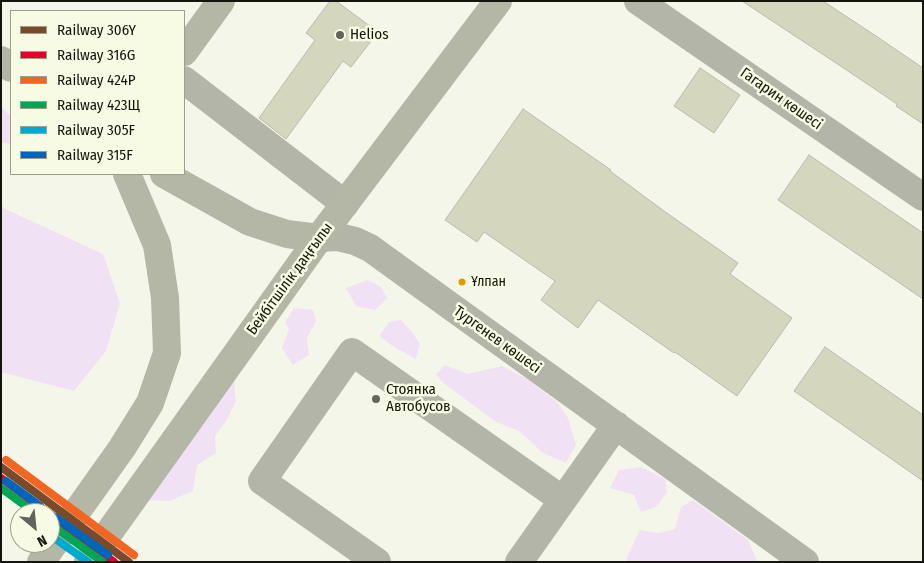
<!DOCTYPE html>
<meta charset="utf-8">
<style>
body{margin:0}
#map{position:relative;width:924px;height:563px;overflow:hidden;background:#f4f6e9;font-family:"Fira Sans Condensed",sans-serif}
canvas{display:block}
.frame{position:absolute;inset:0;border:2px solid #14150d;pointer-events:none}
.legend{position:absolute;left:10px;top:10px;width:175px;height:165px;box-sizing:border-box;background:#f8fbe4;border:1px solid #9d9f8e;margin:0;padding:6px 9px;list-style:none;font-size:15px;color:#14150d}
.legend li{display:flex;align-items:center;gap:10px;height:25px}
.legend b{width:25px;border:1px solid #9d9f8e}
.north{position:absolute;left:10px;top:503px;width:50px;height:50px;box-sizing:border-box;background:#f8fbe4;border:1px solid #9d9f8e;border-radius:50%;rotate:152deg;font-size:14px;font-weight:700;line-height:20px;text-align:center;color:#14150d}
.north::after{content:'';display:block;margin:auto;width:18px;height:22px;background:#62645a;clip-path:polygon(50% 0,100% 100%,50% 72%,0 100%)}
</style>
<div id="map">
<canvas width="924" height="563"></canvas>
<div class="frame"></div>
<ul class="legend">
<li><b style="height:6px;background:#7a4b2a"></b>Railway 306Y</li>
<li><b style="height:6px;background:#e4002b"></b>Railway 316G</li>
<li><b style="height:6px;background:#f26522"></b>Railway 424Р</li>
<li><b style="height:6px;background:#00a651"></b>Railway 423Щ</li>
<li><b style="height:6px;background:#00a9ce"></b>Railway 305F</li>
<li><b style="height:6px;background:#0065bd"></b>Railway 315F</li>
</ul>
<div class="north">N</div>
</div>
<script>
const ctx = document.querySelector('canvas').getContext('2d');
ctx.lineJoin = 'round';
function fill(path, color) { ctx.fillStyle = color; ctx.fill(path, 'evenodd'); }
const shape = rows => new Path2D(rows.map(r => 'M' + r).join(''));
function strokePath(path, color, width, dash) { ctx.strokeStyle = color; ctx.lineWidth = width; ctx.lineCap = dash ? 'butt' : 'round'; ctx.setLineDash(dash || []); ctx.stroke(path); }
function drawText(font, color, halo, rows, align = 'center') {
  ctx.font = font + ' "Fira Sans Condensed",sans-serif'; ctx.lineWidth = 5; ctx.setLineDash([]); ctx.textBaseline = 'middle'; ctx.strokeStyle = halo; ctx.fillStyle = color; for (const [text, x, y, turn = 0] of rows) {
    ctx.save(); ctx.translate(x, y); ctx.rotate((+turn || 0) * Math.PI / 180); ctx.textAlign = isNaN(turn) ? turn : align; if (halo) ctx.strokeText(text, 0, 0); ctx.fillText(text, 0, 0); ctx.restore();
  }
}
fill(shape([
 [1,106,7,113,11,115,11,144,1,142],
 [1,205,5,209,103,254,120,303,106,351,74,391,1,372],
 [368,280,381,287,387,298,375,310,356,306,346,288],
 [294,308,313,310,316,321,307,338,309,355,293,365,282,348,289,329,285,322],
 [401,320,412,332,420,344,416,359,394,347,379,336,389,322],
 [445,365,468,374,502,366,529,380,557,402,568,418,576,445,566,463,543,453,519,431,496,422,442,382,436,374],
 [234,381,236,401,226,421,215,436,216,453,197,465,193,491,169,501,144,500],
 [641,467,665,479,667,492,656,507,641,512,634,495,610,488,619,470],
 [693,500,748,540,758,562,626,562,627,557,640,530,659,533,675,529,681,507]
]), '#f0e2f4');
const building = shape([
 [330,1,336,1,378,32,351,67,343,61,286,139,259,118,315,40,306,33,330,1],
 [742,1,823,1,876,36,923,68,923,124,896,106,897,104,848,71,742,1],
 [700,68,740,95,714,133,674,106,700,68],
 [523,109,611,170,610,171,664,211,738,263,730,274,792,318,737,396,675,352,674,353,598,300,578,328,541,300,555,281,484,232,477,242,445,220,523,109],
 [809,155,923,233,923,299,778,200,809,155],
 [825,347,923,415,923,481,794,391,825,347]
]);
fill(building, '#d4d6be');
strokePath(building, '#babbb1', 1);
strokePath(shape([
 [638,1,923,197],
 [184,80,345,204],
 [319,238,338,237,355,241,370,248,805,562],
 [377,562,262,481,352,352,563,500],
 [519,562,616,425]
]), '#b3b5a8', 28);
strokePath(shape([
 [184,52,221,1],
 [1,60,11,68],
 [164,174,250,222,287,234,319,238],
 [41,562,122,448,150,403,167,353,165,298,157,245,127,174],
 [88,562,319,238,498,1]
]), '#b4b6a6', 28);
strokePath(shape([
 [1,467,129,562]
]), '#7a4b2a', 8);
strokePath(shape([
 [1,478,48,513],
 [50,514,114,562]
]), '#e4002b', 8);
strokePath(shape([
 [6,460,134,555]
]), '#f26522', 8);
strokePath(shape([
 [1,488,35,513],
 [50,524,103,562]
]), '#00a651', 8);
strokePath(shape([
 [50,535,88,562]
]), '#00a9ce', 8);
strokePath(shape([
 [6,481,40,506],
 [55,517,108,555]
]), '#0065bd', 8);
for (const [x, y, r, color] of [
 [340,35,5,"#62645a"],
 [462,282,4.5,"#e09801"],
 [376,399,5,"#62645a"]
]) { const dot = new Path2D(); dot.arc(x, y, r, 0, 2 * Math.PI); ctx.fillStyle = color; ctx.fill(dot); strokePath(dot, '#f8fbe4', 2); }
drawText('14px', '#14150d', '#f8fbe4', [
 ["Ұлпан",471,282]
], 'left');
drawText('15px', '#14150d', '#f8fbe4', [
 ["Helios",350,35],
 ["Стоянка",386,390],
 ["Автобусов",386,407]
], 'left');
drawText('15px', '#14150d', '#f8fbe4', [
 ["Гагарин көшесі",781,99,35],
 ["Бейбітшілік даңғылы",290,279,-54],
 ["Тургенев көшесі",497,340,36]
]);
</script>
